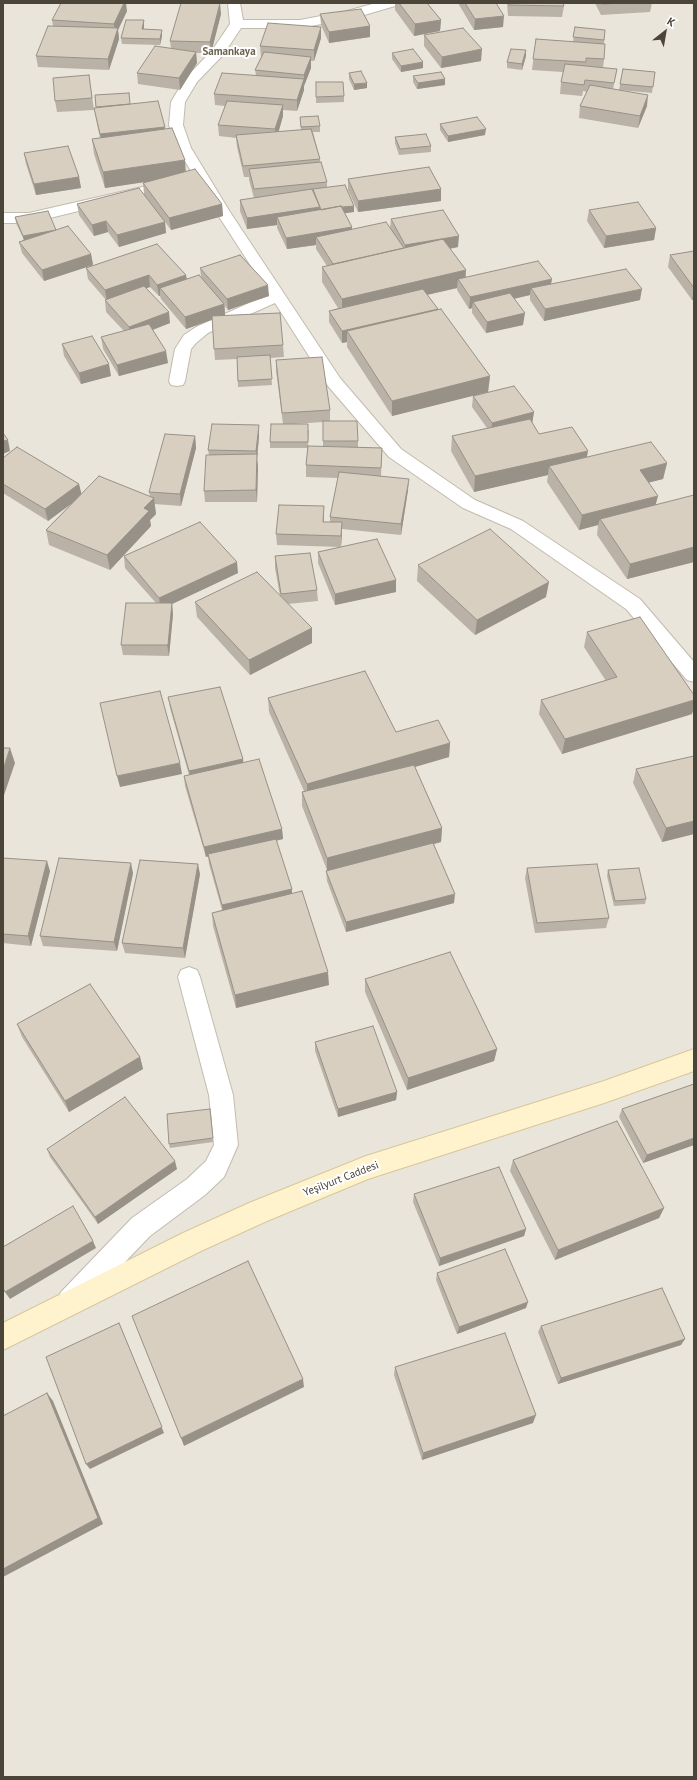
<!DOCTYPE html>
<meta charset="utf-8">
<style>
body{margin:0}
#map{position:relative;width:697px;height:1780px;overflow:hidden;background:#f6f3ec;font-family:"PT Sans",sans-serif}
canvas{display:block}
.frame{position:absolute;inset:0;border:4px solid #4b4439;pointer-events:none}
.north{position:absolute;left:645px;top:12px;width:40px;height:40px;-webkit-text-stroke:3px #fff;paint-order:stroke;rotate:31deg;font-size:11px;font-weight:700;line-height:16px;text-align:center;color:#4b4439}
.north::after{content:'';display:block;margin:auto;width:14px;height:18px;background:#4b4439;clip-path:polygon(50% 0,100% 100%,50% 72%,0 100%)}
</style>
<div id="map">
<canvas width="697" height="1780"></canvas>
<div class="frame"></div>
<div class="north">K</div>
</div>
<script>
const ctx = document.querySelector('canvas').getContext('2d');
ctx.lineJoin = 'round';
function fill(path, color) { ctx.fillStyle = color; ctx.fill(path, 'evenodd'); }
const shape = rows => new Path2D(rows.map(r => 'M' + r).join(''));
function strokePath(path, color, width, dash) { ctx.strokeStyle = color; ctx.lineWidth = width; ctx.lineCap = dash ? 'butt' : 'round'; ctx.setLineDash(dash || []); ctx.stroke(path); }
function drawText(font, color, halo, rows, align = 'center') {
  ctx.font = font + ' "PT Sans",sans-serif'; ctx.lineWidth = 4; ctx.setLineDash([]); ctx.textBaseline = 'middle'; ctx.strokeStyle = halo; ctx.fillStyle = color; for (const [text, x, y, turn = 0] of rows) {
    ctx.save(); ctx.translate(x, y); ctx.rotate((+turn || 0) * Math.PI / 180); ctx.textAlign = isNaN(turn) ? turn : align; if (halo) ctx.strokeText(text, 0, 0); ctx.fillText(text, 0, 0); ctx.restore();
  }
}
fill(shape([
 [3,3,694,3,694,1777,3,1777]
]), '#eae5da');
const street = shape([
 [228,3,240,3,243,20,300,20,347,11,376,3,396,3,395,6,354,18,300,28,241,28,223,55,197,82,185,102,183,125,191,148,230,212,340,378,401,449,475,500,523,521,640,599,694,662,694,682,687,680,626,609,511,529,463,508,389,457,328,386,275,303,208,333,196,343,191,349,185,381,183,385,177,386,171,385,169,381,175,349,184,335,196,327,269,294,216,212,177,148,169,125,171,102,184,80,213,49,230,24,228,3],
 [173,180,178,181,180,184,178,187,29,223,3,223,3,213,29,213,173,180],
 [189,967,197,970,200,977,233,1095,238,1145,224,1177,205,1195,150,1236,79,1310,70,1314,61,1310,57,1301,61,1292,132,1218,187,1179,206,1161,214,1145,209,1095,178,977,181,970,189,967]
]);
const secondary = shape([
 [694,1049,694,1071,604,1103,368,1179,267,1221,201,1251,3,1350,3,1323,183,1233,249,1203,366,1156,604,1081,694,1049]
]);
strokePath(street, '#c2bbae', 2);
strokePath(secondary, '#d6c79b', 2);
fill(street, '#fff');
fill(secondary, '#fff3cd');
fill(shape([
 [395,3,427,3,441,20,440,31,414,36,395,10],
 [458,3,496,3,503,27,474,30],
 [507,3,563,3,564,6,562,17,508,16],
 [595,3,652,3,650,12,601,15],
 [127,11,118,30,119,39,109,70,38,67,36,56,53,26,52,20],
 [221,14,211,53,196,53,197,63,180,90,138,84,137,73,171,48,170,41],
 [320,14,370,26,370,37,329,43,321,25],
 [144,20,144,29,162,36,160,45,122,44,121,38],
 [575,27,605,30,604,44,604,59,603,68,617,69,613,89,647,106,638,128,579,118,580,106,587,92,583,91,582,96,560,94,561,82,563,72,532,70,536,39,573,42],
 [424,35,481,61,441,68,424,46],
 [321,38,314,61,311,61,311,68,304,86,304,90,297,111,283,110,283,116,278,132,301,130,300,117,320,126,320,132,313,132,320,159,320,162,327,182,327,188,354,212,345,213,352,230,390,228,391,219,458,247,450,249,466,277,551,284,640,300,544,321,530,300,530,295,514,299,523,325,486,333,472,313,472,308,469,309,457,290,457,288,427,295,490,376,488,392,392,416,347,347,347,342,342,343,329,322,329,311,338,308,322,282,322,267,327,266,316,249,316,245,287,249,277,228,277,225,247,229,240,211,240,200,254,198,249,180,249,177,244,177,237,147,236,138,219,136,218,125,225,106,215,105,214,94,256,75,255,70,261,57,260,46],
 [526,50,526,56,522,70,507,68,507,62],
 [392,53,423,68,401,72,392,59],
 [623,69,655,72,652,93,619,90],
 [349,73,367,88,354,90,349,79],
 [89,75,94,110,57,112,55,101],
 [413,76,445,79,445,85,417,89,413,82],
 [316,82,344,96,344,102,316,103],
 [95,95,130,104,165,127,165,129,186,172,222,204,223,216,171,230,165,222,166,233,119,247,108,232,94,236,79,215,77,204,144,194,143,183,149,181,105,188,94,154,92,139,100,138,96,119,94,108,96,108],
 [440,124,485,135,448,142,440,130],
 [395,137,431,146,431,152,399,155,395,143],
 [24,153,79,177,81,188,36,195,26,164],
 [348,179,441,189,441,201,358,212,348,190],
 [589,210,656,228,654,240,604,248,587,221],
 [15,217,56,230,91,254,93,265,44,281,22,253,19,242,24,240,16,223],
 [694,251,694,300,692,300,668,267,670,255],
 [86,268,186,275,187,279,201,277,200,268,269,296,228,310,225,306,225,315,223,316,283,345,284,357,270,358,272,385,238,387,237,359,215,360,212,320,186,329,161,299,160,296,159,296,150,287,146,288,170,323,153,330,168,363,119,376,103,349,101,337,124,331,106,312,105,300,106,300,88,279],
 [62,344,111,376,81,384,64,356],
 [276,360,330,410,330,421,358,441,358,447,340,447,382,448,381,476,408,490,401,535,342,529,341,547,396,580,396,592,335,605,318,563,318,552,340,547,277,545,276,534,324,506,324,522,330,522,330,517,338,478,306,477,306,465,308,448,270,448,270,442,283,424,276,371],
 [323,422,323,447,308,446,309,430,294,424],
 [473,396,534,412,532,423,539,434,587,457,667,463,663,479,648,482,656,505,694,495,694,562,627,579,597,535,598,525,579,530,547,482,548,475,474,492,451,451,452,436,487,428,472,407],
 [195,436,196,448,181,506,154,504,156,514,150,520,151,526,110,570,49,545,46,530,74,501,48,521,3,493,3,458,79,484,81,494,150,497,149,492],
 [259,436,257,459,258,466,257,502,205,502,204,491,209,455,208,450],
 [124,556,238,573,172,604,173,614,169,656,123,655,121,645,156,603,125,568],
 [275,556,317,590,318,601,288,604,312,628,312,643,250,675,197,617,195,602,280,596,275,568],
 [418,565,546,597,475,635,417,581],
 [587,632,692,714,562,754,539,714,541,700,606,681,584,647],
 [168,697,243,759,243,763,282,829,283,839,276,841,292,889,292,894,329,985,236,1008,213,926,212,913,222,910,209,864,208,856,206,857,185,786,184,776,189,775,170,708],
 [268,698,396,732,450,743,449,757,415,767,442,828,441,842,434,844,454,903,346,932,327,881,326,871,327,870,302,806,302,792,304,791,269,712],
 [694,756,694,834,662,842,633,783,636,769],
 [3,858,50,871,31,946,3,943],
 [527,868,609,918,606,928,535,933,525,878],
 [608,870,646,899,645,904,614,906,607,876],
 [133,873,117,951,43,946,40,936],
 [200,874,185,958,125,953,122,943],
 [365,979,497,1049,494,1061,407,1090,365,992],
 [17,1024,140,1057,143,1069,69,1112,22,1037],
 [315,1042,397,1092,396,1100,338,1117,315,1051],
 [694,1084,694,1145,643,1163,619,1117,622,1109],
 [211,1113,213,1142,170,1148,169,1144],
 [47,1149,177,1169,98,1224,50,1157],
 [513,1160,664,1208,659,1218,555,1260,510,1171],
 [414,1194,526,1229,524,1236,439,1266,413,1202],
 [437,1273,526,1308,457,1334,436,1280],
 [541,1326,681,1345,558,1384,538,1332],
 [395,1367,533,1423,422,1460,394,1375]
]), '#bab2a6');
fill(shape([
 [124,3,126,3,127,11,118,30,119,39,109,70,108,59,115,35,114,24],
 [220,3,221,14,211,53,210,42],
 [504,16,503,27,474,30,475,19],
 [144,20,144,26,143,35,142,29],
 [441,20,440,31,414,36,415,24],
 [370,26,370,37,329,43,329,32],
 [321,27,321,38,314,61,314,50],
 [162,30,162,36,160,45,160,39],
 [482,49,481,61,441,68,442,57],
 [526,50,526,56,522,70,522,64],
 [196,52,197,63,180,90,179,78],
 [311,57,311,68,304,86,304,75],
 [423,62,423,68,401,72,401,66],
 [304,79,304,90,297,111,297,100],
 [445,79,445,85,417,89,418,83],
 [367,83,367,88,354,90,354,84],
 [648,95,647,106,638,128,640,116],
 [283,105,283,116,276,141,275,129],
 [165,127,166,138,102,145,100,134],
 [486,129,485,135,448,142,448,136],
 [185,160,186,176,105,188,103,172],
 [79,177,81,188,36,195,34,184],
 [441,189,441,201,358,212,358,201],
 [222,204,223,216,171,230,169,218],
 [354,206,354,212,322,216,322,210],
 [320,207,320,219,277,217,277,225,247,229,247,218],
 [106,221,108,232,94,236,92,225],
 [165,222,166,233,119,247,117,235],
 [352,227,352,239,316,237,316,245,287,249,286,238],
 [656,228,654,240,604,248,606,236],
 [56,230,24,242,23,236],
 [459,236,458,247,405,257,405,245],
 [91,254,93,265,44,281,42,270],
 [466,270,465,286,458,279,457,288,342,314,342,299],
 [149,275,150,287,107,302,105,290],
 [186,275,187,286,160,288,160,296,159,296,157,285],
 [552,279,550,290,531,288,530,295,477,307,473,302,472,308,469,309,470,297],
 [268,285,269,296,228,310,227,299],
 [642,289,640,300,544,321,545,309],
 [694,292,694,300,692,300],
 [224,304,225,315,186,329,185,317],
 [438,309,437,320,347,331,347,342,342,343,342,331],
 [169,312,170,323,131,338,129,327],
 [525,313,523,325,486,333,487,322],
 [166,351,168,363,119,376,117,365],
 [109,364,111,376,81,384,79,373],
 [490,376,488,392,392,416,392,401],
 [534,412,532,424,491,434,492,423],
 [259,425,259,436,257,459,258,466,257,502,256,490,257,461,256,451],
 [195,436,196,448,181,506,180,494],
 [8,440,10,451,3,454,3,441],
 [588,451,585,467,549,466,548,475,474,492,475,476],
 [667,463,663,479,636,486,640,470],
 [409,479,408,490,401,535,401,524],
 [79,484,82,496,48,521,45,509],
 [658,496,654,511,600,519,598,525,579,530,582,515],
 [154,498,156,514,150,520,151,526,110,570,107,555,144,508],
 [324,506,324,517,323,533,323,522],
 [342,522,342,533,341,547,341,536],
 [694,547,694,562,627,579,630,564],
 [237,562,238,573,172,604,173,614,169,656,159,598],
 [396,580,396,592,335,605,335,594],
 [549,582,546,597,475,635,477,620],
 [312,628,312,643,250,675,249,660],
 [694,700,694,708,692,714,562,754,565,739],
 [450,743,449,757,307,798,307,784],
 [10,748,15,763,3,798,3,770],
 [243,759,244,770,191,781,189,771],
 [180,763,182,774,120,787,117,776],
 [694,821,694,834,662,842,666,828],
 [442,828,441,842,327,871,327,858],
 [282,829,283,839,206,857,204,847],
 [47,861,50,871,31,946,28,936],
 [131,863,133,873,117,951,114,942],
 [198,864,200,874,185,958,183,948],
 [292,889,292,899,223,914,222,905],
 [455,894,454,903,346,932,346,922],
 [328,972,329,985,236,1008,235,995],
 [497,1049,494,1061,407,1090,408,1078],
 [140,1057,143,1069,69,1112,65,1101],
 [397,1092,396,1100,338,1117,338,1109],
 [694,1138,694,1145,643,1163,647,1155],
 [175,1161,177,1169,98,1224,95,1217],
 [664,1208,659,1218,555,1260,558,1250],
 [526,1229,524,1236,439,1266,440,1258],
 [93,1241,96,1248,10,1299,5,1292],
 [528,1302,526,1308,457,1334,459,1327],
 [119,1323,164,1433,90,1469,86,1464],
 [685,1339,681,1345,558,1384,561,1378],
 [303,1379,304,1387,184,1446,181,1438],
 [47,1393,53,1401,103,1524,3,1577,3,1569],
 [536,1415,533,1423,422,1460,423,1453]
]), '#979187');
const building = shape([
 [61,3,124,3,114,24,52,20,61,3],
 [181,3,220,3,210,42,170,41,181,3],
 [399,3,427,3,441,20,415,24,399,3],
 [465,3,496,3,504,16,475,19,465,3],
 [509,3,563,3,564,6,509,5,509,3],
 [602,3,621,3,603,4,602,3],
 [361,9,370,26,329,32,320,14,361,9],
 [126,20,144,20,142,29,162,30,160,39,121,38,126,20],
 [268,23,321,27,314,50,260,46,268,23],
 [48,26,118,28,108,59,36,56,48,26],
 [575,27,605,30,604,40,573,37,575,27],
 [463,28,482,49,442,57,424,35,463,28],
 [536,39,605,44,604,59,586,58,586,62,533,59,536,39],
 [155,46,196,52,179,78,137,73,155,46],
 [413,49,423,62,401,66,392,53,413,49],
 [511,49,526,50,522,64,507,62,511,49],
 [264,52,311,57,304,75,255,70,264,52],
 [565,64,617,69,614,83,585,80,584,85,561,82,565,64],
 [623,69,655,72,653,87,620,84,623,69],
 [361,71,367,83,354,84,349,73,361,71],
 [441,72,445,79,418,83,413,76,441,72],
 [222,73,304,79,297,100,214,94,222,73],
 [89,75,92,98,55,101,53,78,89,75],
 [316,82,343,82,344,96,316,97,316,82],
 [590,85,648,95,640,116,580,106,590,85],
 [129,93,130,104,96,107,95,95,129,93],
 [158,101,165,127,100,134,94,108,158,101],
 [227,101,283,105,275,129,218,125,227,101],
 [318,116,320,126,301,127,300,117,318,116],
 [477,117,486,129,448,136,440,124,477,117],
 [172,128,185,160,103,172,92,139,172,128],
 [311,129,320,159,243,166,236,135,311,129],
 [426,134,431,146,400,149,395,137,426,134],
 [68,146,79,177,34,184,24,153,68,146],
 [321,162,327,182,254,189,249,169,321,162],
 [429,167,441,189,358,201,348,179,429,167],
 [195,169,222,204,169,218,143,183,195,169],
 [345,185,354,206,342,207,341,206,321,210,313,189,345,185],
 [139,188,165,222,117,235,106,221,92,225,77,204,139,188],
 [312,189,320,207,247,218,240,200,312,189],
 [638,202,656,228,606,236,589,210,638,202],
 [341,206,352,227,286,238,277,217,341,206],
 [443,210,459,236,405,245,391,219,443,210],
 [48,211,56,230,23,236,15,217,48,211],
 [386,222,404,248,333,264,316,237,386,222],
 [68,226,91,254,42,270,19,242,68,226],
 [443,239,466,270,342,299,322,267,443,239],
 [157,244,186,275,157,285,149,275,105,290,86,268,157,244],
 [694,251,694,288,670,255,694,251],
 [240,255,268,285,227,299,200,268,240,255],
 [538,261,552,279,470,297,458,279,538,261],
 [626,269,642,289,545,309,531,288,626,269],
 [199,275,224,304,185,317,160,288,199,275],
 [144,286,169,312,129,327,105,300,144,286],
 [423,289,438,309,342,331,329,311,423,289],
 [510,293,525,313,487,322,473,302,510,293],
 [441,309,490,376,392,401,347,331,441,309],
 [280,313,283,345,214,349,212,316,280,313],
 [149,324,166,351,117,365,101,337,149,324],
 [92,336,109,364,79,373,62,344,92,336],
 [270,355,272,379,238,381,237,357,270,355],
 [322,357,330,410,282,413,276,360,322,357],
 [514,386,534,412,492,423,473,396,514,386],
 [530,419,539,434,572,427,588,451,475,476,452,436,530,419],
 [323,421,357,421,358,441,323,441,323,421],
 [212,424,259,425,256,451,208,450,212,424],
 [271,424,308,424,308,442,270,442,271,424],
 [3,433,8,440,3,441,3,433],
 [165,434,195,436,180,494,149,492,165,434],
 [651,442,667,463,640,470,658,496,582,515,549,466,651,442],
 [308,446,382,448,381,468,306,465,308,446],
 [17,447,79,484,45,509,3,484,3,458,17,447],
 [257,454,256,490,204,491,206,455,257,454],
 [339,472,409,479,401,524,330,517,339,472],
 [99,476,154,498,144,508,149,511,107,555,46,530,99,476],
 [694,495,694,547,630,564,600,519,694,495],
 [279,505,324,506,323,522,342,522,341,536,276,534,279,505],
 [200,522,237,562,159,598,124,556,200,522],
 [490,529,549,582,477,620,418,565,490,529],
 [377,539,396,580,335,594,318,552,377,539],
 [310,553,317,590,281,594,275,556,310,553],
 [257,572,312,628,249,660,195,602,257,572],
 [126,603,172,603,168,645,121,645,126,603],
 [640,617,694,695,694,700,565,739,541,700,617,677,587,632,640,617],
 [365,671,396,732,438,720,450,743,307,784,268,698,365,671],
 [220,687,243,759,189,771,168,697,220,687],
 [160,691,180,763,117,776,100,703,160,691],
 [3,748,10,748,3,770,3,748],
 [694,756,694,821,666,828,636,769,694,756],
 [259,759,282,829,204,847,184,776,259,759],
 [414,765,442,828,327,858,302,792,414,765],
 [276,839,292,889,222,905,208,854,276,839],
 [433,843,455,894,346,922,326,871,433,843],
 [3,858,47,861,28,936,3,934,3,858],
 [59,858,131,863,114,942,40,936,59,858],
 [140,860,198,864,183,948,122,943,140,860],
 [597,864,609,918,537,923,527,868,597,864],
 [639,868,646,899,615,901,608,870,639,868],
 [302,891,328,972,235,995,212,913,302,891],
 [450,952,497,1049,408,1078,365,979,450,952],
 [90,984,140,1057,65,1101,17,1024,90,984],
 [373,1026,397,1092,338,1109,315,1042,373,1026],
 [694,1084,694,1138,647,1155,622,1109,694,1084],
 [125,1097,175,1161,95,1217,47,1149,125,1097],
 [210,1109,213,1138,169,1144,167,1114,210,1109],
 [617,1121,664,1208,558,1250,513,1160,617,1121],
 [499,1167,526,1229,440,1258,414,1194,499,1167],
 [73,1206,93,1241,5,1292,3,1288,3,1247,73,1206],
 [505,1249,528,1302,459,1327,437,1273,505,1249],
 [248,1261,303,1379,181,1438,132,1316,248,1261],
 [662,1288,685,1339,561,1378,541,1326,662,1288],
 [119,1323,162,1427,86,1464,46,1357,119,1323],
 [505,1333,536,1415,423,1453,395,1367,505,1333],
 [47,1393,98,1518,3,1569,3,1416,47,1393]
]);
fill(building, '#d8cfc1');
strokePath(building, '#979187', 1);
drawText('bold 11px', '#6e6250', '#fff', [
 ["Samankaya",229,52]
]);
drawText('11px', '#4b4439', '#fff', [
 ["Yeşilyurt Caddesi",341,1179,-21]
]);
</script>
